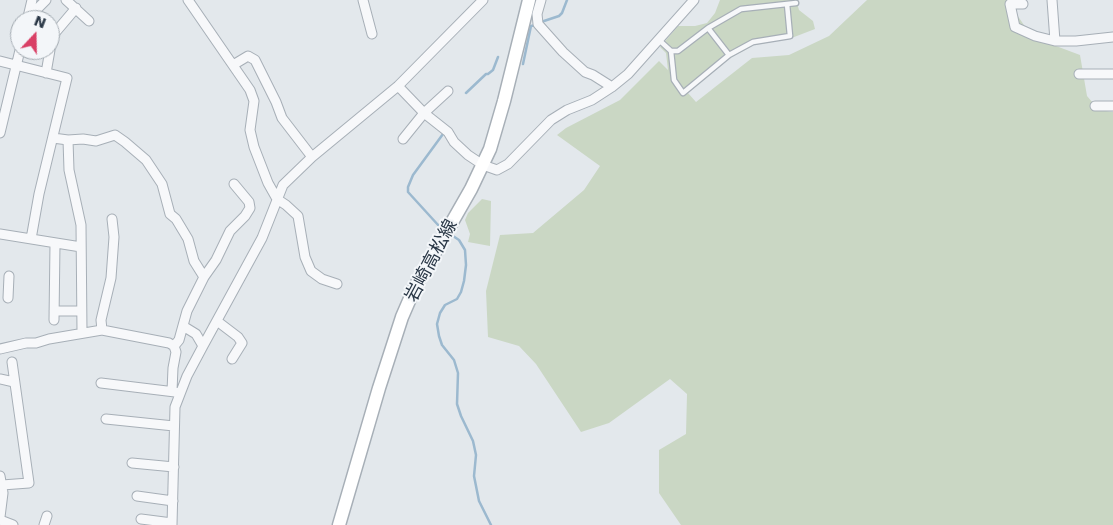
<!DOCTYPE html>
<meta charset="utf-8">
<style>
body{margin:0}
#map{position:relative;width:1113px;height:525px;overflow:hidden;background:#e3e8ec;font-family:"DejaVu Sans",sans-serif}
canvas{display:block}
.north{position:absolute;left:10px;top:10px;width:50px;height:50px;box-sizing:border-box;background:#f3f6f9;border:1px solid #a2aab1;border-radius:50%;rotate:21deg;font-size:14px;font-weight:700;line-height:20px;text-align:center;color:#293746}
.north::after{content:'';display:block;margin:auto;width:18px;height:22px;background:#d94066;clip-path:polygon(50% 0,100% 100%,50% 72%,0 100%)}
</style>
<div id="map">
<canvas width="1113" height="525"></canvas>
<div class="north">N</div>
</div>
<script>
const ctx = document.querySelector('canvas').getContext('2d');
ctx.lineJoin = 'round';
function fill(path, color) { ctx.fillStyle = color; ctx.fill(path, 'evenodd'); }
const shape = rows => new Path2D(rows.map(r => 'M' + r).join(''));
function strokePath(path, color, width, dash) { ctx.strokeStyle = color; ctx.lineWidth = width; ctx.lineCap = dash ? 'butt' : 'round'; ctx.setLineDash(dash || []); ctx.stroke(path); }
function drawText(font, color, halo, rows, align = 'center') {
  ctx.font = font + ' "DejaVu Sans","Noto Sans JP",sans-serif'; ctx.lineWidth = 4; ctx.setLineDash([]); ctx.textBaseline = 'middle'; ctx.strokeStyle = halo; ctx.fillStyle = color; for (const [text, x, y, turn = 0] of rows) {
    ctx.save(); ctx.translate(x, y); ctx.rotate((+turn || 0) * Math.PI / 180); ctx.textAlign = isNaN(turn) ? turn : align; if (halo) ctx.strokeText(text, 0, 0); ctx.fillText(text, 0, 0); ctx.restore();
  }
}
fill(shape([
 [720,0,796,0,799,10,813,21,815,29,789,39,754,45,730,58,688,93,696,102,752,58,789,55,829,36,867,0,1007,0,1032,37,1080,55,1087,96,1099,110,1113,112,1113,525,681,525,659,493,659,450,686,434,687,394,670,379,609,423,581,432,536,364,519,346,488,337,486,291,500,235,533,233,584,190,600,166,557,135,566,128,620,100,659,61,668,70,666,53,660,47,678,26,695,26,707,23,715,13],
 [482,199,491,201,490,246,468,242,470,234,465,220,468,213]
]), '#cad7c4');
strokePath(shape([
 [541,22,559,16,562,13,567,0],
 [523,64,531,26,536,25],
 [466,93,486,74,488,74,493,70,498,57],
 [439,226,408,192,408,187,413,175,443,134],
 [453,236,459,240,465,250,466,265,464,281,461,292,457,299,445,305,440,313,437,324,439,336,442,345,454,360,458,373,457,404,461,416,473,441,476,455,474,476,479,501,491,525]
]), '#9cb9cf', 2.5);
const service = shape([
 [708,28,729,55],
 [659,40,671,51,678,51,708,28,741,9,796,3],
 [671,51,674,80,683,93,729,55,753,42,790,36,787,4]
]);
const minor = shape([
 [66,0,89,21],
 [188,0,250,90,254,101,250,130,254,147,268,183,277,199,286,205,298,216,305,257,311,271,322,279,337,284],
 [363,0,372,34],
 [541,0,537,14,538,24,563,52,585,72,593,75,612,87],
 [1052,0,1055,41],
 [1023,4,1010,4,1015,27,1035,36,1055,41,1076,41,1113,37],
 [28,17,32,0],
 [28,18,46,0],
 [50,49,54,34,76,8],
 [0,61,67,78,39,194,31,239],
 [233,65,248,56,255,60,276,102,282,118,312,157],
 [46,73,50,50],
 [1079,74,1113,74],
 [398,86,424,113,448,132,454,142,468,155,483,165,497,170,508,164,551,120,567,110,592,100,612,87,628,74,694,0],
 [1095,106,1113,106],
 [0,133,20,50],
 [53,138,68,140,83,139,96,141,115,135,125,142,146,160,162,184,170,214,176,219,188,239,194,261,204,277],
 [403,139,424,113,448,91],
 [68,140,69,170,81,225,82,332],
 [0,234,81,247],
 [8,298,9,276],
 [54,311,81,311],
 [54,320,55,244],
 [217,321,238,337,242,343,232,359],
 [183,326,196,334,203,346],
 [102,330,101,320,111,278,114,237,112,219],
 [174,346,179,340,187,311,204,277,216,260,230,231,245,216,250,208,249,202,234,184],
 [0,349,26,343,36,343,49,339,102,330,169,343,174,346,176,352,173,368,172,391],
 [0,379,14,382],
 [101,383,175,392],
 [106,419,174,426],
 [132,463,174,467],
 [0,476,3,493,0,517],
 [2,485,29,483,12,362],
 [137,496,173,501],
 [141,519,172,523],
 [0,520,13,525],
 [44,525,47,516],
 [172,525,175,407,187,376,203,346,262,238,283,185,312,157,398,86,483,0]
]);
const secondary = shape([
 [339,525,379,388,402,317,415,287,471,189,490,149,504,101,529,0]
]);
strokePath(service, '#a7afb7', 7);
strokePath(minor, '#a7afb7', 11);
strokePath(secondary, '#a7afb7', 15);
strokePath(service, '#f7f8fa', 4.5);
strokePath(minor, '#f7f8fa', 9);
strokePath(secondary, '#fff', 12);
drawText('18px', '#293746', '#f3f6f9', [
 ["岩崎高松線",432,261,-62]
]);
</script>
